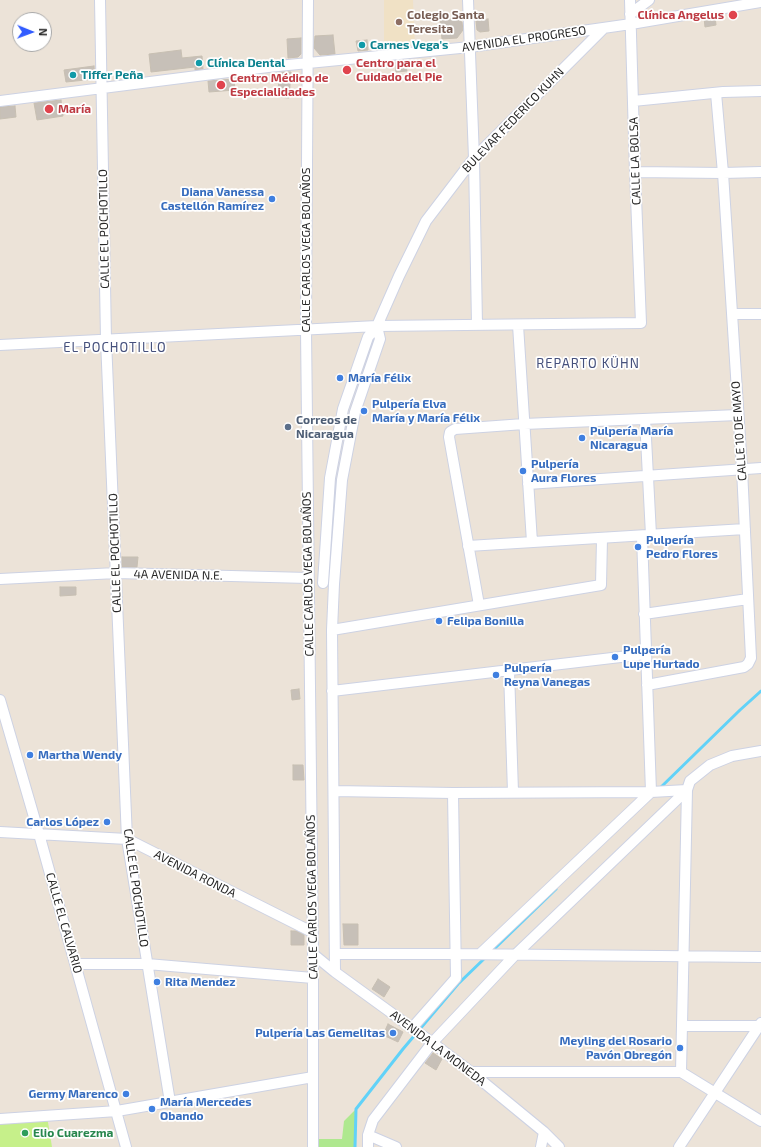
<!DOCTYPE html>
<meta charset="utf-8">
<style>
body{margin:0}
#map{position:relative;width:761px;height:1147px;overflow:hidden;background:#ece3d8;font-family:"Exo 2",sans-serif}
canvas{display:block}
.north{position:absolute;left:12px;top:12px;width:40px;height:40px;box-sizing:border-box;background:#fff;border:1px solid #a9a9a9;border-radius:50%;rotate:91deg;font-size:11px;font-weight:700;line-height:16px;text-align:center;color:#282828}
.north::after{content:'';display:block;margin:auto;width:14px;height:18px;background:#325cff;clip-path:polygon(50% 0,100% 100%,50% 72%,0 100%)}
</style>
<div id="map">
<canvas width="761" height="1147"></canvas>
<div class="north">N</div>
</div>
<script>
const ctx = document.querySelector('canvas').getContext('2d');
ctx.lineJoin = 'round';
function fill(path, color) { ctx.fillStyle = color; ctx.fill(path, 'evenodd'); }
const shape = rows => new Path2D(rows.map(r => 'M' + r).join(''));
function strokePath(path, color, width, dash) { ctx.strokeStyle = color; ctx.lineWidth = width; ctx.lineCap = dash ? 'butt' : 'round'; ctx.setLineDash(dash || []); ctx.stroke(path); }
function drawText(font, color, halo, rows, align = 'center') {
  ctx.font = font + ' "Exo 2",sans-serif'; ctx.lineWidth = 3.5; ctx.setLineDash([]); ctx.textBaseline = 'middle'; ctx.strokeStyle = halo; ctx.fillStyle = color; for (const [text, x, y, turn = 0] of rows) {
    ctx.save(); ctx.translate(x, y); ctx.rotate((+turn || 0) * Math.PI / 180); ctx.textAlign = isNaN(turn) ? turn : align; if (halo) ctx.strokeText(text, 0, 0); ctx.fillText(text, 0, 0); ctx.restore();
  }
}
fill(shape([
 [384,0,413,0,415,44,384,49]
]), '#f0e1c5');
fill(shape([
 [356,1109,355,1147,313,1147,313,1139,342,1139,344,1121]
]), '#afe88f');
fill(shape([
 [47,1116,52,1147,0,1147,0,1118]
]), '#c6f08a');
strokePath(shape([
 [659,789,740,710,761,691],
 [491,952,556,889],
 [355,1147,356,1109,403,1049,458,984,486,957]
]), '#61d2f8', 3);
const building = shape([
 [715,16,716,25,705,27,704,18,715,16],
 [460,18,461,22,462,22,463,30,457,38,442,39,440,20,460,18],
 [488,19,489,31,480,32,477,30,476,21,488,19],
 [333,35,335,54,320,55,314,48,315,36,333,35],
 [301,38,301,54,298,57,288,58,287,39,301,38],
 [367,40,368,50,358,51,356,41,367,40],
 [181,50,182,58,202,56,203,69,195,70,195,67,151,72,149,54,181,50],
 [405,61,407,71,396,72,395,63,405,61],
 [94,66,95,79,66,82,64,70,94,66],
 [279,72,291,72,289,98,278,97,279,72],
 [234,79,235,90,209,92,208,81,234,79],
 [61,100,63,116,37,120,34,103,61,100],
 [15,106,16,117,0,119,0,107,15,106],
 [122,557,138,557,137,567,122,567,122,557],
 [60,587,76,587,76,595,60,596,60,587],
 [299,689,300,699,292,700,291,690,299,689],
 [293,765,303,765,304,780,293,780,293,765],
 [343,924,358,924,358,945,344,945,343,924],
 [291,931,296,931,304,935,304,945,291,945,291,931],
 [378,979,390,987,384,997,372,989,378,979],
 [388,1024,403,1032,398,1042,383,1035,388,1024],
 [433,1053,442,1059,436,1070,425,1063,433,1053]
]);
fill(building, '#c7c0b8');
strokePath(building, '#c7bfb2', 1);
const minor = shape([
 [100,0,106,340,127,839,170,1102],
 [308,0,306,330,313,954,313,1147],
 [468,0,474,158,477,325],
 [630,14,649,0],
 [0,101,268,67,470,47,631,24,761,2],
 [633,101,723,92,761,91],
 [635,172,723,173,761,172],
 [732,314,761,314],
 [518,325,532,542],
 [0,345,377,326,641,323,635,172,630,0],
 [645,419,651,535],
 [528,484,761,468],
 [468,546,745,529],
 [0,579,116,573,308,578],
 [323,583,330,478,343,409,368,337,377,326,399,276,426,221,474,158,604,28],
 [479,605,449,437,450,432,455,429,524,424,738,415],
 [644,614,748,599],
 [332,630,601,585,602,539],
 [509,671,513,792],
 [647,685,744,667,748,664,751,658,742,469,723,173,716,93],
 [332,691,646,654],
 [0,700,39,834,126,1147],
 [334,791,453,793,651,792,687,790],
 [0,832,127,839,312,932],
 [313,954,335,972,430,1041,471,1072,544,1132,559,1147],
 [335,954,455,954,761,957],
 [480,954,651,792,642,536],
 [76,964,147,964,313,978],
 [335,972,332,630,334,584,342,480,355,412,380,339,377,326],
 [682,1026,758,1026],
 [412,1028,456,978,453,793],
 [471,1072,681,1072,761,1121],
 [681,1072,687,790,690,781,710,765,732,756,761,751],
 [0,1119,117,1111,313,1077],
 [368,1135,396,1147],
 [368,1147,368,1135,373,1120,432,1043,515,955,687,790],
 [541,1147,544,1132],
 [679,1147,761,1023]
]);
strokePath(minor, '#cdd2e3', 12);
strokePath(minor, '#fff', 10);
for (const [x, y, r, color] of [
 [733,15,5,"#e0444e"],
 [399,22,4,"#8d6e63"],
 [362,45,4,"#0f9aa8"],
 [199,63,4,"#0f9aa8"],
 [347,70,5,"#e0444e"],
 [73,75,4,"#0f9aa8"],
 [221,85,5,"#e0444e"],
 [49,109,5,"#e0444e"],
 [272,199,4,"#3f7fe0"],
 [340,378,4,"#3f7fe0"],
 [364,411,4,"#3f7fe0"],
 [288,427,4,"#5c6f8a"],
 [582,438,4,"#3f7fe0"],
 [523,471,4,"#3f7fe0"],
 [638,547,4,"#3f7fe0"],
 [439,621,4,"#3f7fe0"],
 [615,657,4,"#3f7fe0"],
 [496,675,4,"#3f7fe0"],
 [30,755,4,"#3f7fe0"],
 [107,822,4,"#3f7fe0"],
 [157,982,4,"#3f7fe0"],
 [393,1033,4,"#3f7fe0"],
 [680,1048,4,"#3f7fe0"],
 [126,1094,4,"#3f7fe0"],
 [152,1109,4,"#3f7fe0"],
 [25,1133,4,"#2e9e5b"]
]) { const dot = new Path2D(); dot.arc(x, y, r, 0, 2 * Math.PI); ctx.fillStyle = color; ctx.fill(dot); strokePath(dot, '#fff', 1.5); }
drawText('bold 12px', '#785e54', '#fff', [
 ["Colegio Santa",407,15],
 ["Teresita",407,29]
], 'left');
drawText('bold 12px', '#be3a42', '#fff', [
 ["Clínica Angelus",724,15,"right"],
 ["Centro para el",356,63],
 ["Cuidado del Pie",356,77],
 ["Centro Médico de",230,78],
 ["Especialidades",230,92],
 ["María",58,109]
], 'left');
drawText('12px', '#282828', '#fff', [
 ["AVENIDA EL PROGRESO",524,39,-8],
 ["BULEVAR FEDERICO KUHN",513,120,-46],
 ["CALLE LA BOLSA",635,161,-92],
 ["CALLE EL POCHOTILLO",104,229,-91],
 ["CALLE CARLOS VEGA BOLAÑOS",306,250,-90],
 ["CALLE 10 DE MAYO",739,431,-94],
 ["CALLE EL POCHOTILLO",115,553,-92],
 ["CALLE CARLOS VEGA BOLAÑOS",308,574,-91],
 ["4A AVENIDA N.E.",178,575,1],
 ["AVENIDA RONDA",195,874,27],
 ["CALLE EL POCHOTILLO",136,888,82],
 ["CALLE CARLOS VEGA BOLAÑOS",312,897,-91],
 ["CALLE EL CALVARIO",64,923,74],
 ["AVENIDA LA MONEDA",438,1048,37]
]);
drawText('bold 12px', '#0d838f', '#fff', [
 ["Carnes Vega's",370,45],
 ["Clínica Dental",207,63],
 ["Tiffer Peña",81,75]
], 'left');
drawText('bold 12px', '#366cbe', '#fff', [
 ["Diana Vanessa",264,192,"right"],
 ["Castellón Ramírez",264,206,"right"],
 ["María Félix",348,378],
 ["Pulpería Elva",372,404],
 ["María y María Félix",372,418],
 ["Pulpería María",590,431],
 ["Nicaragua",590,445],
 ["Pulpería",531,464],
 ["Aura Flores",531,478],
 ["Pulpería",646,540],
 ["Pedro Flores",646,554],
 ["Felipa Bonilla",447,621],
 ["Pulpería",623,650],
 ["Lupe Hurtado",623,664],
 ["Pulpería",504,668],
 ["Reyna Vanegas",504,682],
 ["Martha Wendy",38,755],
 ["Carlos López",99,822,"right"],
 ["Rita Mendez",165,982],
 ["Pulpería Las Gemelitas",385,1033,"right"],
 ["Meyling del Rosario",672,1041,"right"],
 ["Pavón Obregón",672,1055,"right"],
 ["Germy Marenco",118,1094,"right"],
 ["María Mercedes",160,1102],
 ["Obando",160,1116]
], 'left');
drawText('bold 12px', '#4e5e75', '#fff', [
 ["Correos de",296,420],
 ["Nicaragua",296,434]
], 'left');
drawText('bold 12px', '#27864d', '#fff', [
 ["Elio Cuarezma",33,1133]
], 'left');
ctx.letterSpacing = '1px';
drawText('13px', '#45507c', '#fff', [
 ["EL POCHOTILLO",115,348],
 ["REPARTO KÜHN",588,364]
]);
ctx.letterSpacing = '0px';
</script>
